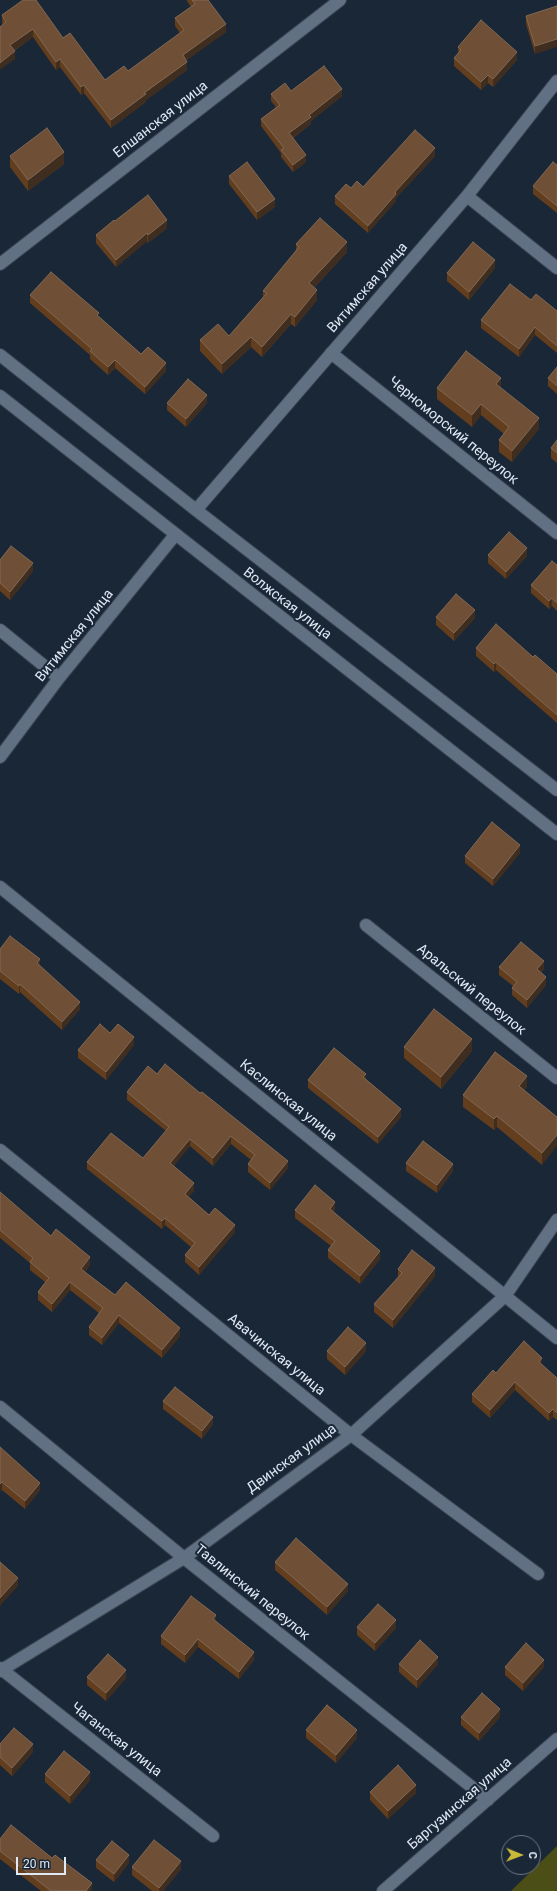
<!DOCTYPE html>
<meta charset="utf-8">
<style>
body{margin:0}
#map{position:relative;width:557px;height:1891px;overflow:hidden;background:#1a2737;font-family:Roboto,sans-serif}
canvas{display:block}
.north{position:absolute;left:501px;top:1835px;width:40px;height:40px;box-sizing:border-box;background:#1a2737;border:1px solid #697583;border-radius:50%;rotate:91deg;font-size:11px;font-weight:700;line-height:16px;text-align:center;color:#e0e9f4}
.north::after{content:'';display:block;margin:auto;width:14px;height:18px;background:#caba39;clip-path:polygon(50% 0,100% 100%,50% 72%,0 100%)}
.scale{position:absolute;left:16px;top:1857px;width:50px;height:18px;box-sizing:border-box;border:2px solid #e0e9f4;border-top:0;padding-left:5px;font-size:12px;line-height:14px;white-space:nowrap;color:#e0e9f4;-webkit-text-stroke:3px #1a2737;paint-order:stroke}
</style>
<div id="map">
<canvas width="557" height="1891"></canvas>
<div class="north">С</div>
<div class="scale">20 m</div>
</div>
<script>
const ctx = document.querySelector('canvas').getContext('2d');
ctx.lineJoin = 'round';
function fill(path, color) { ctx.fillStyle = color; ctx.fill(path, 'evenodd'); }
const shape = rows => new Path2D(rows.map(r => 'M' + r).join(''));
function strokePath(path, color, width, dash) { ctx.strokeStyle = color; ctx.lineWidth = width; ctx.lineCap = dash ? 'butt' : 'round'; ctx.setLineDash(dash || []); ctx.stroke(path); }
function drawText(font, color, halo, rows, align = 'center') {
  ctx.font = font + ' Roboto,sans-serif'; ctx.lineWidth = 4; ctx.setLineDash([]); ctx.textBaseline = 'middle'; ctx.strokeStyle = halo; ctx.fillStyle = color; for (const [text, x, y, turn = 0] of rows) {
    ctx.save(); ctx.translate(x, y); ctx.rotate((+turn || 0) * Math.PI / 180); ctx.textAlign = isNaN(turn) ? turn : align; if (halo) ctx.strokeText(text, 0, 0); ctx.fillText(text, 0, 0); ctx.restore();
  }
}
fill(shape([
 [557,1846,557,1891,511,1891]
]), '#4c4e18');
const minor = shape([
 [467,196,557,268],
 [0,264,340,0],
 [331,353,557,533],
 [0,355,196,510,557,790],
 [0,396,557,834],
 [196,510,467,196,557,81],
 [0,630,59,678],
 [0,757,59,678,175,535],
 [0,887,557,1338],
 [366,925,557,1078],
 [0,1150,351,1435,538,1574],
 [0,1407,184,1558,488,1800],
 [0,1668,213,1836],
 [0,1671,184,1558,351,1435,505,1296,557,1220],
 [383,1891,557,1739]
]);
strokePath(minor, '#3a4351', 14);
strokePath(minor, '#617083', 12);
fill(shape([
 [187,0,208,0,226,32,186,60,187,70,146,100,146,102,111,128,84,93,81,95,60,67,56,70,33,37,14,51,15,59,3,25,2,23,2,15,63,38,105,80,128,71,180,33,175,26,175,18,191,7,187,1],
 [557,6,535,54,526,24,526,16],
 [458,47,517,60,493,87,488,83,481,90,454,66,454,58,458,54],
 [291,91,342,96,311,121,311,124,293,138,306,162,293,172,281,157,281,153,261,126,261,119,276,107,271,101,271,94],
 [10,156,64,164,28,191,10,167],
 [435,156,396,198,396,201,368,233,335,204,335,196,351,188,363,187],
 [557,165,557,213,533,194,533,186],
 [229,176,275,207,257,220,229,184],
 [115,221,167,228,148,243,147,241,116,267,96,243,96,235],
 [296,244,347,252,314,288,317,300,295,327,291,324,262,357,251,347,222,374,200,351,200,340,229,336,263,297,263,291,296,251],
 [495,268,469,300,447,281,447,273],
 [30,295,99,317,141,354,166,371,145,394,115,368,108,375,90,359,90,355,30,303],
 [531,300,557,311,557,353,535,335,519,357,481,328,481,320],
 [557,367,557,394,548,386,548,378],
 [437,388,501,388,539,429,512,462,499,452,499,440,504,434,481,415,472,427,437,399],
 [167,403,207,403,186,427,167,410],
 [557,440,557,463,551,458,551,448],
 [488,555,527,556,506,579,488,563],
 [0,560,33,571,10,600,0,591],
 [557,565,557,611,552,606,549,609,531,593,531,585],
 [436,617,475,618,454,641,436,625],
 [476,648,533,657,557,674,557,723,496,670,494,672,476,656],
 [520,853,493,886,465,863,465,856],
 [0,949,40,966,80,1009,62,1030,20,992,19,994,0,979],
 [499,967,544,969,541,973,546,985,527,1008,512,995,512,988,513,986,499,975],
 [134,1045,106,1080,78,1058,78,1050],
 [404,1047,472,1051,441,1089,404,1058],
 [157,1074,288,1168,270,1190,248,1172,248,1164,251,1160,231,1144,213,1166,190,1146,173,1166,194,1191,188,1197,209,1215,235,1232,199,1275,185,1262,185,1255,191,1247,165,1225,162,1229,87,1169,87,1162,143,1158,166,1131,127,1100,127,1092],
 [308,1080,366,1080,401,1117,378,1144,308,1088],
 [527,1087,524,1090,557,1117,542,1165,497,1127,494,1130,463,1107,463,1095],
 [406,1163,453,1171,437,1193,406,1171],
 [0,1192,51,1236,90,1265,85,1272,115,1295,180,1336,162,1358,119,1323,102,1345,89,1335,89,1327,99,1313,70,1290,52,1312,38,1300,38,1292,45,1282,30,1270,30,1263,0,1238],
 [335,1209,333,1212,380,1259,360,1284,328,1258,328,1250,331,1246,295,1218,295,1210],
 [398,1269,435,1276,393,1328,374,1312,374,1304,398,1277],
 [327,1351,366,1351,345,1375,327,1359],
 [542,1365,557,1378,557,1420,553,1417,549,1421,515,1390,490,1418,472,1402,472,1394],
 [163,1401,213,1424,202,1439,163,1409],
 [0,1447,40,1490,25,1509,2,1490],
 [275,1562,348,1591,327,1615,275,1570],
 [216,1621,254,1660,239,1679,198,1647,185,1663,161,1644,161,1636],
 [357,1627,396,1628,375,1651,357,1635],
 [399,1664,438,1664,417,1688,399,1672],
 [505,1667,544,1667,523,1691,505,1675],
 [87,1677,126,1678,106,1701,87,1685],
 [461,1717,500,1717,479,1741,461,1725],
 [306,1730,357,1738,336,1763,306,1738],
 [0,1744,33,1752,12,1776,0,1765],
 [45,1774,90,1780,70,1804,45,1782],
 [370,1792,416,1793,388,1819,370,1800],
 [0,1839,92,1891,41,1891,0,1859],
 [96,1860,129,1863,114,1882,96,1868],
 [132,1867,181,1869,163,1891,152,1891,132,1875]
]), '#623e1f');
fill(shape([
 [226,24,226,32,183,63,183,55],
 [33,29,33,37,10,53,10,45],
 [557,39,557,47,535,54,535,46],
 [15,51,15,59,0,70,0,63],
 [517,52,517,60,493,87,493,79],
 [60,59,60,67,56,70,56,62],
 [187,62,187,70,146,100,146,102,111,128,111,120,144,93],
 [488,75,488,83,481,90,481,82],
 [84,85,84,93,81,95,81,87],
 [342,89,342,96,311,121,311,124,289,140,289,133,309,115],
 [435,148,435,156,396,198,396,201,368,233,368,226,395,192],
 [64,152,64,164,28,191,28,180],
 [306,155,306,162,293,172,293,165],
 [275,199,275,207,257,220,257,212],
 [167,220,167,228,148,243,148,235],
 [147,233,147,241,116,267,116,260],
 [347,242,347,252,309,293,309,283],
 [495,260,495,268,469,300,469,292],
 [317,290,317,300,295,327,295,317],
 [291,314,291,324,262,357,262,347],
 [535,327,535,335,519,357,519,349],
 [251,337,251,347,222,374,222,364],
 [115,360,115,368,108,375,108,367],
 [166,363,166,371,145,394,145,387],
 [501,378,501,389,496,384],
 [207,395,207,403,186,427,186,419],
 [481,404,481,415,472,427,472,415],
 [539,418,539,429,512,462,512,451],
 [527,548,527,556,506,579,506,572],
 [33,563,33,571,10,600,10,592],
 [552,598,552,606,549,609,549,601],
 [475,610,475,618,454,641,454,633],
 [496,662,496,670,494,672,494,664],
 [520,845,520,853,493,886,493,879],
 [40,959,40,967,37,963],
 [544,961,544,969,537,977,537,969],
 [546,977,546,985,527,1008,527,1000],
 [20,984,20,992,19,994,19,986],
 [80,1002,80,1009,62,1030,62,1022],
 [134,1037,134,1045,106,1080,106,1072],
 [472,1039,472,1051,441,1089,441,1077],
 [366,1074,366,1082,363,1077],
 [527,1076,527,1087,519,1097,519,1086],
 [401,1109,401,1117,378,1144,378,1137],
 [497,1116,497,1127,494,1130,494,1119],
 [557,1135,557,1146,542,1165,542,1153],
 [231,1136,231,1144,213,1166,213,1158],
 [190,1139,190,1146,170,1171,170,1163],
 [288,1161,288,1168,270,1190,270,1183],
 [453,1164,453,1171,437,1193,437,1185],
 [194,1183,194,1191,185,1202,185,1194],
 [335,1202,335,1209,330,1217,330,1209],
 [165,1218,165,1225,162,1229,162,1221],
 [235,1225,235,1232,199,1275,199,1267],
 [380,1251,380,1259,360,1284,360,1276],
 [90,1257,90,1265,81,1277,81,1269],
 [435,1268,435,1276,393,1328,393,1320],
 [70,1282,70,1290,52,1312,52,1304],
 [119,1315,119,1323,102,1345,102,1338],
 [180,1328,180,1336,162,1358,162,1350],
 [366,1343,366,1351,345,1375,345,1367],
 [542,1358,542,1365,539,1362],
 [515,1382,515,1390,490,1418,490,1410],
 [553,1409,553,1417,549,1421,549,1413],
 [213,1417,213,1424,202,1439,202,1431],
 [2,1482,2,1490,0,1492,0,1484],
 [40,1483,40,1490,25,1509,25,1501],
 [18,1578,18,1586,0,1606,0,1598],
 [348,1584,348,1591,327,1615,327,1607],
 [216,1615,216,1623,213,1619],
 [396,1620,396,1628,375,1651,375,1643],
 [198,1639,198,1647,185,1663,185,1655],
 [254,1652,254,1660,239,1679,239,1672],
 [438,1657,438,1664,417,1688,417,1680],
 [544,1660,544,1667,523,1691,523,1683],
 [126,1670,126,1678,106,1701,106,1693],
 [500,1709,500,1717,479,1741,479,1733],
 [357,1730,357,1738,336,1763,336,1755],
 [33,1744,33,1752,12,1776,12,1768],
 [90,1772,90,1780,70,1804,70,1796],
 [416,1785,416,1793,388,1819,388,1811],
 [129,1855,129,1863,114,1882,114,1874],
 [181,1861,181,1869,163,1891,159,1891,159,1888],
 [92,1883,92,1891,86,1891]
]), '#3f2d1f');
const building = shape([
 [23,0,36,0,63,38,70,33,105,80,124,66,128,71,184,30,175,18,195,4,192,0,208,0,226,24,183,55,187,62,144,93,146,94,111,120,84,85,81,87,60,59,56,62,33,29,10,45,15,51,0,63,0,27,6,22,2,15,23,0],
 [557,6,557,39,535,46,526,16,557,6],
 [481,20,517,52,493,79,488,75,481,82,454,58,461,50,458,47,481,20],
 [324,66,342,89,309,115,311,117,289,133,306,155,293,165,281,150,284,148,261,119,280,105,271,94,285,83,291,91,324,66],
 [47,128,64,152,28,180,10,156,47,128],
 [415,130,435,148,395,192,396,194,368,226,335,196,346,184,351,188,357,181,363,187,415,130],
 [247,162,275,199,257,212,229,176,247,162],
 [553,162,557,165,557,206,533,186,553,162],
 [148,195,167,220,148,235,147,233,116,260,96,235,114,220,115,221,148,195],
 [320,218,347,242,309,283,317,290,295,317,291,314,262,347,251,337,222,364,200,340,218,324,229,336,267,293,263,291,299,247,296,244,320,218],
 [473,242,495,260,469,292,447,273,473,242],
 [51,272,99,313,97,315,141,354,148,347,166,363,145,387,115,360,108,367,90,351,92,349,30,295,51,272],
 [510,284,531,300,536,294,557,311,557,346,535,327,519,349,481,320,510,284],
 [466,351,501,378,496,384,539,418,512,451,499,440,509,427,481,404,472,415,437,388,466,351],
 [557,367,557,386,548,378,557,367],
 [188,379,207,395,186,419,167,403,188,379],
 [557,440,557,453,551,448,557,440],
 [509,532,527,548,506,572,488,555,509,532],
 [11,546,33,563,10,592,0,583,0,560,11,546],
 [552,561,557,565,557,603,552,598,549,601,531,585,552,561],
 [456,594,475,610,454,633,436,617,456,594],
 [496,624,533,657,535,655,557,674,557,715,496,662,494,664,476,648,496,624],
 [492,822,520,845,493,879,465,856,492,822],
 [10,936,40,959,37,963,80,1002,62,1022,20,984,19,986,0,971,0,949,10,936],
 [521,942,544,961,537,969,546,977,527,1000,512,988,517,982,499,967,521,942],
 [434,1009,472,1039,441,1077,404,1047,434,1009],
 [100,1024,110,1033,118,1024,134,1037,106,1072,78,1050,100,1024],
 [334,1048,366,1074,363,1077,401,1109,378,1137,308,1080,334,1048],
 [495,1052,527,1076,519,1086,557,1117,557,1135,542,1153,497,1116,494,1119,463,1095,495,1052],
 [165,1064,200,1093,202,1092,288,1161,270,1183,248,1164,255,1155,231,1136,213,1158,190,1139,170,1163,194,1183,185,1194,209,1215,215,1208,235,1225,199,1267,185,1255,195,1243,165,1218,162,1221,87,1162,111,1133,143,1158,169,1127,127,1092,148,1066,157,1074,165,1064],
 [423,1141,453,1164,437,1185,406,1163,423,1141],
 [315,1185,335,1202,330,1209,380,1251,360,1276,328,1250,335,1241,295,1210,315,1185],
 [0,1192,51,1236,56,1229,90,1257,81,1269,115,1295,126,1282,180,1328,162,1350,119,1315,102,1338,89,1327,103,1308,70,1282,52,1304,38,1292,49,1278,30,1262,33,1258,0,1230,0,1192],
 [412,1250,435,1268,393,1320,374,1304,402,1273,398,1269,412,1250],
 [348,1327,366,1343,345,1367,327,1351,348,1327],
 [524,1341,542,1358,539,1362,557,1378,557,1413,553,1409,549,1413,515,1382,490,1410,472,1394,493,1370,496,1373,524,1341],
 [175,1387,213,1417,202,1431,163,1401,175,1387],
 [0,1447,40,1483,25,1501,2,1482,0,1484,0,1447],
 [296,1538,348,1584,327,1607,275,1562,296,1538],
 [0,1562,18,1578,0,1598,0,1562],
 [191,1596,216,1615,213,1619,254,1652,239,1672,198,1639,185,1655,161,1636,191,1596],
 [378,1604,396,1620,375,1643,357,1627,378,1604],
 [420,1640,438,1657,417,1680,399,1664,420,1640],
 [526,1643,544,1660,523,1683,505,1667,526,1643],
 [108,1654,126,1670,106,1693,87,1677,108,1654],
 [482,1693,500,1709,479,1733,461,1717,482,1693],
 [327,1705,357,1730,336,1755,306,1730,327,1705],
 [14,1728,33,1744,12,1768,0,1757,0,1744,14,1728],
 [64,1751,90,1772,70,1796,45,1774,64,1751],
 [398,1765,416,1785,388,1811,370,1792,398,1765],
 [11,1825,52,1858,55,1855,92,1883,86,1891,51,1891,0,1851,0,1839,11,1825],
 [154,1840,181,1861,159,1888,132,1867,154,1840],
 [112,1841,129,1855,114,1874,96,1860,112,1841]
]);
fill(building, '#6f5036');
strokePath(building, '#816854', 1);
drawText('14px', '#e0e9f4', '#1a2737', [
 ["Елшанская улица",161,120,-38],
 ["Витимская улица",368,288,-49],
 ["Черноморский переулок",453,431,39],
 ["Волжская улица",287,604,38],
 ["Витимская улица",75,636,-51],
 ["Аральский переулок",471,990,39],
 ["Каслинская улица",288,1101,39],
 ["Авачинская улица",276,1355,39],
 ["Двинская улица",292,1459,-36],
 ["Тавлинский переулок",252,1593,39],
 ["Чаганская улица",116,1740,38],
 ["Баргузинская улица",460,1804,-41]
]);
</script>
